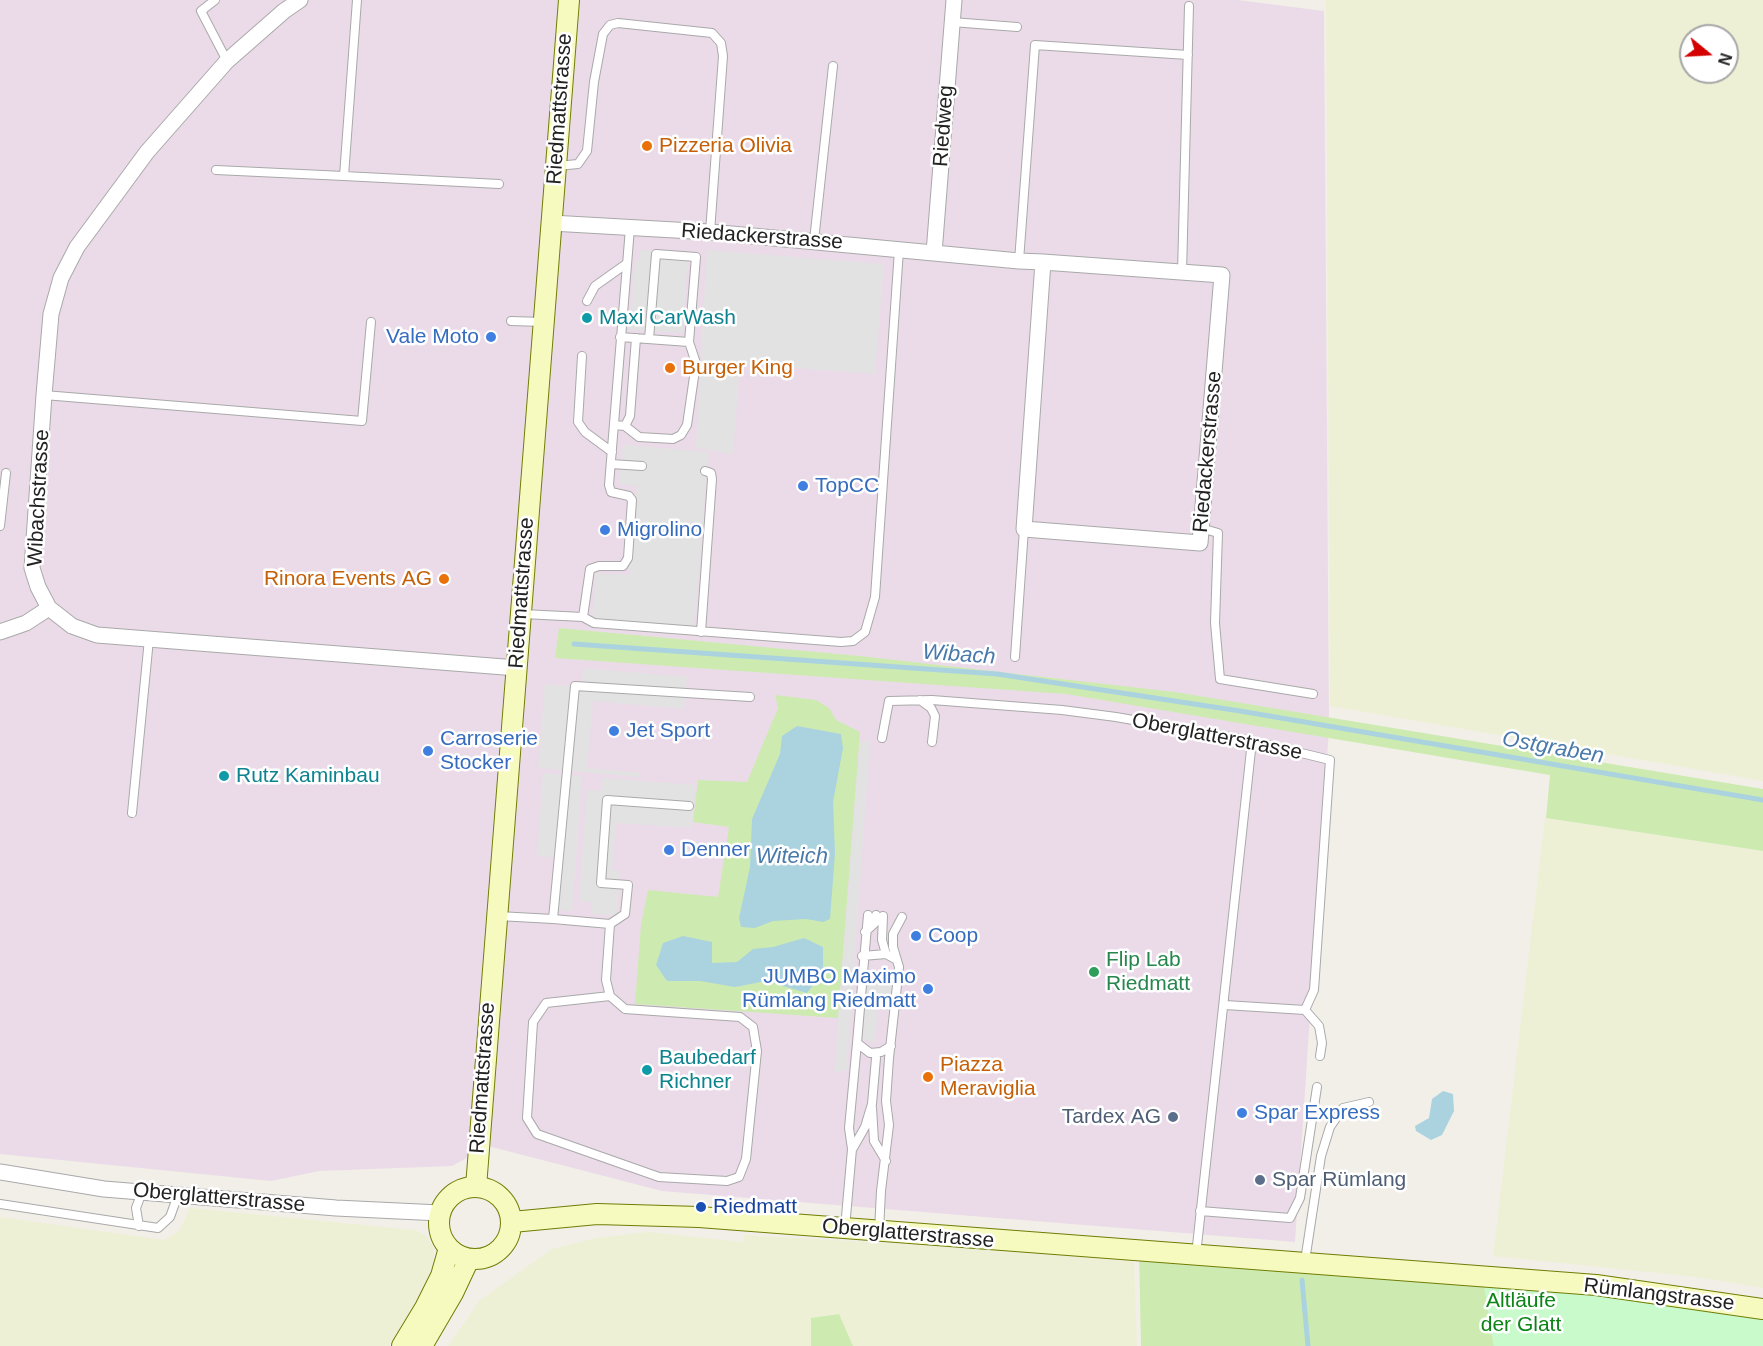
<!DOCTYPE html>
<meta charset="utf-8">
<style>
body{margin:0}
#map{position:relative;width:1763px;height:1346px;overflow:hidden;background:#f2efe9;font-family:Arial,sans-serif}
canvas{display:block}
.north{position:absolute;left:1679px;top:24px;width:60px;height:60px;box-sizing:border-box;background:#fff;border:2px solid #a7a7a7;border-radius:50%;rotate:108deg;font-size:16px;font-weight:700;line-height:24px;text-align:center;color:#222}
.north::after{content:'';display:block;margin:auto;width:21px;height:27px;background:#d40000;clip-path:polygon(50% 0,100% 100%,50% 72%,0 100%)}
</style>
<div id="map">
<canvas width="1763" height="1346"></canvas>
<div class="north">N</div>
</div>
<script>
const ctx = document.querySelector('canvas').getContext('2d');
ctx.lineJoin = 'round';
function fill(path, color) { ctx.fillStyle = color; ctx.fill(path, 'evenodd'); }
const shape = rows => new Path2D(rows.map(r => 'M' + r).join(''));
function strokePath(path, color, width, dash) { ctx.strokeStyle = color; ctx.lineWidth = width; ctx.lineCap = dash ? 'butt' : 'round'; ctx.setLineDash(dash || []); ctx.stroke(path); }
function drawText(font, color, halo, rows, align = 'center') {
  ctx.font = font + ' Arial,sans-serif'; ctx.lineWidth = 5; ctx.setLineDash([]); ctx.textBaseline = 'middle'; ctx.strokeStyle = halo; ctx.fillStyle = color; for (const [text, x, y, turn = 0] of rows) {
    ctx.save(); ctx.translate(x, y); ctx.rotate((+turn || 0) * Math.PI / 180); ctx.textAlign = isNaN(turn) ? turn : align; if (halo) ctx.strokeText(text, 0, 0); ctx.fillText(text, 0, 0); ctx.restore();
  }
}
fill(shape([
 [0,0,1238,0,1324,11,1329,729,1295,1242,662,1191,488,1146,452,1166,319,1171,271,1181,0,1154]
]), '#ebdbe8');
fill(shape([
 [1326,0,1763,0,1763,781,1330,706],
 [1691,36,1727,36,1727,72,1691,72],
 [1545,818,1763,851,1763,1288,1696,1277,1493,1256],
 [190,1208,415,1230,426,1235,433,1246,434,1267,421,1295,389,1346,0,1346,0,1217,164,1240,179,1231],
 [648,1232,743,1242,744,1235,1134,1257,1137,1346,853,1346,838,1314,812,1318,811,1346,448,1346,480,1300,552,1249,596,1238]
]), '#eef0d5');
fill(shape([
 [559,628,860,656,1175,692,1763,789,1763,851,1546,818,1550,775,1066,694,555,658],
 [775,695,816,700,829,708,836,720,860,732,838,1018,635,1004,641,925,648,890,718,897,729,827,693,822,698,780,747,782,778,708],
 [1139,1253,1483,1278,1494,1346,1141,1346],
 [839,1314,853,1346,811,1346,811,1318]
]), '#cdebb0');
fill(shape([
 [1483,1278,1763,1309,1763,1346,1494,1346]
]), '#c8facc');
fill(shape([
 [640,250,688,253,683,333,630,330,635,261,640,260],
 [707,250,884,264,875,374,740,364,733,454,696,448],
 [623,445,709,452,694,627,592,618,596,573,629,575,637,486,619,484],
 [583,668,687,677,684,709,593,701,587,768,640,773,640,777,538,768,545,684,582,687],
 [870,740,847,1070,834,1072,860,742],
 [543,773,582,776,572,911,557,910,561,858,537,856],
 [602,778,696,785,692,828,616,823,612,870,620,871,617,916,591,914,592,902,579,901,587,790,601,791],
 [880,969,893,974,890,1012,878,1008,875,1043,862,1039,867,971,879,975]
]), '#e2e2e2');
fill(shape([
 [797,726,841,734,843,748,833,802,835,853,830,919,823,922,806,919,773,921,755,928,741,927,739,918,750,867,752,819,780,754,782,736],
 [683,936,712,942,712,963,737,962,753,949,773,947,804,938,823,947,823,972,807,993,766,981,735,987,700,981,667,981,656,965,663,943],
 [1443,1091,1453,1094,1454,1111,1442,1135,1431,1140,1416,1131,1415,1126,1429,1118,1432,1099]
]), '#aad3df');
strokePath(shape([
 [574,644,997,674,1240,711,1763,800],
 [1302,1280,1308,1346]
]), '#aad3df', 5);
const lane = shape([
 [215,0,201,11,227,61],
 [952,22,1017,27],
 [557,166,578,164,587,151,594,82,603,34,610,25,618,23,712,33,721,43,723,56,710,232],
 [216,170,344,176,357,0],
 [344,176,499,184],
 [814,241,833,66],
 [1019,261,1035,45,1188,55],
 [1182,272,1189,6],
 [587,301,595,286,626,264],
 [511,321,543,322],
 [649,339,656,254,696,257,689,342],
 [582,356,578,422,585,432,612,452],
 [44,395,362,421,371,322],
 [614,425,625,426,639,437,673,439,681,435,687,425,696,363,689,342,620,337],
 [625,426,630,416,636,338],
 [611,464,642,466],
 [0,526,6,473],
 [1201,528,1218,533,1215,623,1220,679,1313,694],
 [523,614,583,617,590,569,599,566,623,566,628,558,632,500,629,496,611,492,609,485,630,228],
 [583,617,594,623,841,642,853,641,865,632,875,597,899,250],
 [701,632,712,479,711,473,705,471],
 [1015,657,1024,529],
 [920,700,931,708,935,716,932,742],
 [882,738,889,701,932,700,1062,710,1116,717,1252,741,1330,760,1314,990,1305,1010],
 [132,813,149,639],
 [868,915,857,1043,870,1053,881,1052,891,1046],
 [498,916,553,919,575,686,750,697],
 [883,916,882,940,886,954,895,959],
 [553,919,610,924,606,980,610,996,625,1009,740,1017,753,1027,757,1051,746,1159,739,1177,727,1181,659,1177,537,1134,527,1118,533,1022,546,1003,610,996],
 [610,924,625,914,628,885,601,883,607,800,689,806],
 [865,932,875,923,876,915],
 [862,956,886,954],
 [1225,1005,1305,1010,1319,1026,1322,1043,1320,1056],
 [872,1108,874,1141,886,1161],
 [853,1148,865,1127,872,1104,876,1058],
 [0,1204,158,1228,170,1217,178,1195],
 [1200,1211,1290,1218,1300,1198,1317,1087],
 [139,1226,136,1208,142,1192],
 [845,1228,852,1149,849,1128,857,1043],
 [879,1231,881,1191,889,1125,886,1101,889,1058,899,967,893,947,893,934,902,917],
 [1196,1255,1252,741],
 [1305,1261,1321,1156,1330,1127,1343,1108,1369,1102]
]);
const street = shape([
 [300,0,284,11,227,61,147,152,77,247,61,278,51,314,44,395,32,568,38,587,49,608,72,626,97,635,517,668],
 [551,223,710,232,1019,261,1043,262,1222,275,1200,543,1024,529,1043,262],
 [934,253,954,0],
 [0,632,26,623,49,608],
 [0,1172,104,1189,336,1208,440,1213]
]);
const secondary = shape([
 '439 1223a36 36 0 1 1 72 0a36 36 0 1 1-72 0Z',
 [476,1187,569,0],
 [512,1222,597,1214,699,1217,1596,1285,1763,1309],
 [402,1346,425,1308,441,1276,449,1248],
 [422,1346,453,1293,469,1259]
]);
strokePath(lane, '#a9a9a9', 10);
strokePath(street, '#a9a9a9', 17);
strokePath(secondary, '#707d05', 22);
strokePath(lane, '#fff', 8);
strokePath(street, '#fff', 15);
strokePath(secondary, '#f7fabf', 20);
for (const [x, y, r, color] of [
 [647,146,6,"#e8710a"],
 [587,318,6,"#0f9aa8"],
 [491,337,6,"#3f7fe0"],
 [670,368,6,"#e8710a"],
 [803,486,6,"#3f7fe0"],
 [605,530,6,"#3f7fe0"],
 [444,579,6,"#e8710a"],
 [614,731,6,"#3f7fe0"],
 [428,751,6,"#3f7fe0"],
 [224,776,6,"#0f9aa8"],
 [669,850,6,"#3f7fe0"],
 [916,936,6,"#3f7fe0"],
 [1094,972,6,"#2e9e5b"],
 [928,989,6,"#3f7fe0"],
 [647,1070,6,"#0f9aa8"],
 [928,1077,6,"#e8710a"],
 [1242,1113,6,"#3f7fe0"],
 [1173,1117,6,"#5c6f8a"],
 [1260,1180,6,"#5c6f8a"],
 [701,1207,6,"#1a4fb4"]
]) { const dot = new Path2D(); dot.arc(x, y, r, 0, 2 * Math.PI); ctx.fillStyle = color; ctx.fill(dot); strokePath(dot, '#fff', 2); }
drawText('21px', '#222', '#fff', [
 ["Riedmattstrasse",560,109,-86],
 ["Riedweg",944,126,-86],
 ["Riedackerstrasse",762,237,4],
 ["Riedackerstrasse",1208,452,-85],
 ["Wibachstrasse",39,498,-87],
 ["Riedmattstrasse",522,593,-86],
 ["Oberglatterstrasse",1217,737,11],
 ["Riedmattstrasse",483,1078,-86],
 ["Oberglatterstrasse",219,1198,5],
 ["Oberglatterstrasse",908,1234,5],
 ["Rümlangstrasse",1659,1295,7]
]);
drawText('21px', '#c56008', '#fff', [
 ["Pizzeria Olivia",659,146],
 ["Burger King",682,368],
 ["Rinora Events AG",432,579,"right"],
 ["Piazza",940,1065],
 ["Meraviglia",940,1089]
], 'left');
drawText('21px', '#0d838f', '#fff', [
 ["Maxi CarWash",599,318],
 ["Rutz Kaminbau",236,776],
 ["Baubedarf",659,1058],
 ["Richner",659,1082]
], 'left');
drawText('21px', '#366cbe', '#fff', [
 ["Vale Moto",479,337,"right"],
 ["TopCC",815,486],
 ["Migrolino",617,530],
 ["Jet Sport",626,731],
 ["Carroserie",440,739],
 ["Stocker",440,763],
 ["Denner",681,850],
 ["Coop",928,936],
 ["JUMBO Maximo",916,977,"right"],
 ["Rümlang Riedmatt",916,1001,"right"],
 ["Spar Express",1254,1113]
], 'left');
drawText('21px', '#27864d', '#fff', [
 ["Flip Lab",1106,960],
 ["Riedmatt",1106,984]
], 'left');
drawText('21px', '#4e5e75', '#fff', [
 ["Tardex AG",1161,1117],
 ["Spar Rümlang",1272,1180,"left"]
], 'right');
drawText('21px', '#164399', '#fff', [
 ["Riedmatt",713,1207]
], 'left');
drawText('21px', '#0c8416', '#fff', [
 ["Altläufe",1521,1301],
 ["der Glatt",1521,1325]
]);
drawText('italic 22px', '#4a7aab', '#fff', [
 ["Wibach",959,655,4],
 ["Ostgraben",1553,748,10],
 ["Witeich",792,857]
]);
</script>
